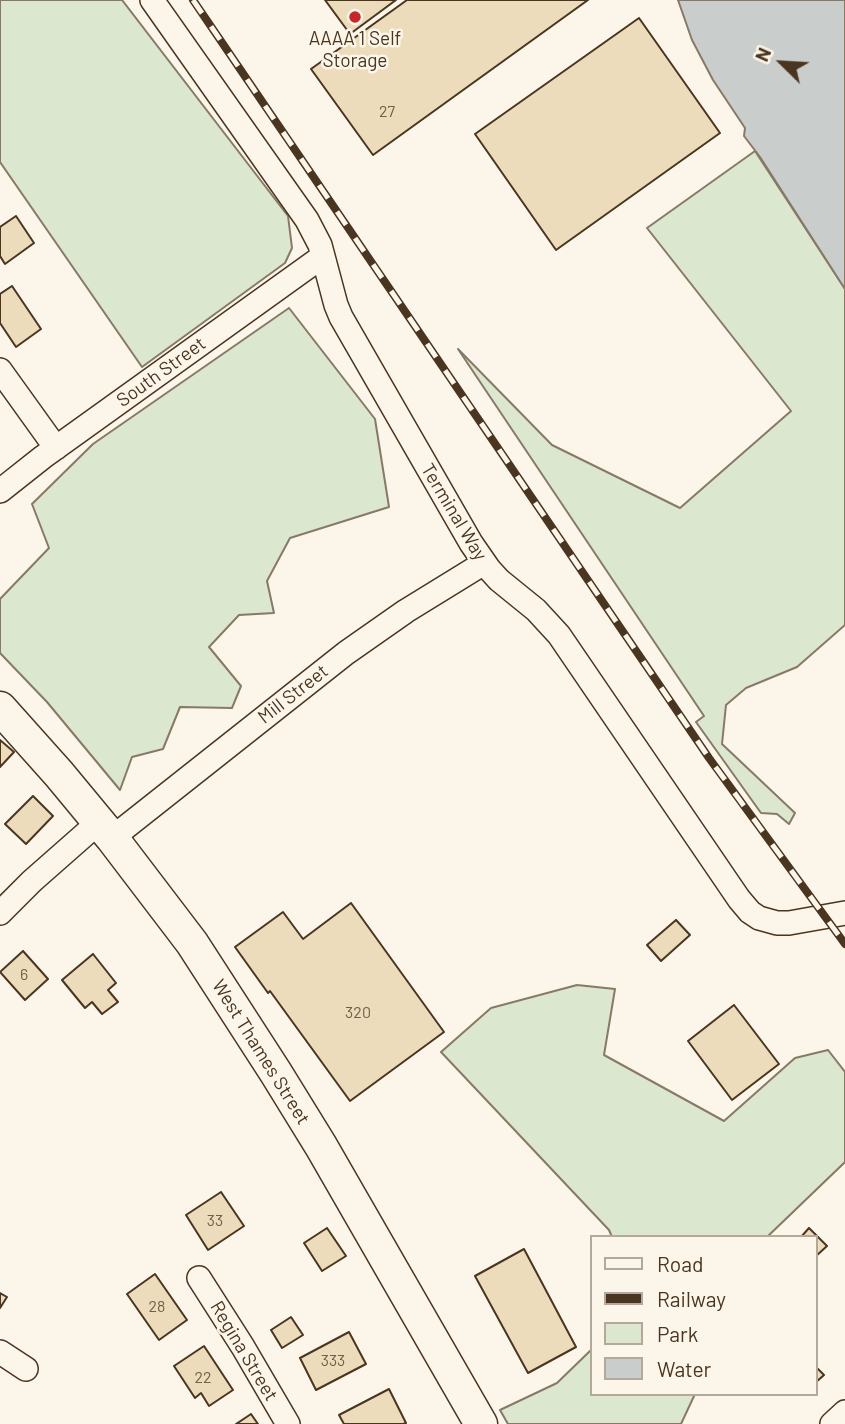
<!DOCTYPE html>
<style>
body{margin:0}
#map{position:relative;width:845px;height:1424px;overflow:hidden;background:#fbf6e9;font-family:Barlow,sans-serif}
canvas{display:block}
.legend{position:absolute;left:590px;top:1235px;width:228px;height:161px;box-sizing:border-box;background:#fbf6e9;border:2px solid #b4a999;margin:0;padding:9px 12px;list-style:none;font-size:21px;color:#4a3520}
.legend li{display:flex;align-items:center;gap:14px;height:35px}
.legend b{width:35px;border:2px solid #b4a999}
.north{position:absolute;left:747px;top:28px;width:70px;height:70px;-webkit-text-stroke:5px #fbf6e9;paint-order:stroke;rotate:294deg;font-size:19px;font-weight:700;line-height:28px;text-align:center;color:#4a3520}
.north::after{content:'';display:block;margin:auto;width:24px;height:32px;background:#4a3520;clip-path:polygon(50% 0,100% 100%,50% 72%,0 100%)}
</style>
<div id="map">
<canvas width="845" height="1424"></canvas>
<ul class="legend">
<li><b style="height:9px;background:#fbf6e9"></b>Road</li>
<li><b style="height:9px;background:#4a3520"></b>Railway</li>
<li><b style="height:19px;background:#dce7d0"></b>Park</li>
<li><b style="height:19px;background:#c9cecd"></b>Water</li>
</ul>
<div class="north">N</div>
</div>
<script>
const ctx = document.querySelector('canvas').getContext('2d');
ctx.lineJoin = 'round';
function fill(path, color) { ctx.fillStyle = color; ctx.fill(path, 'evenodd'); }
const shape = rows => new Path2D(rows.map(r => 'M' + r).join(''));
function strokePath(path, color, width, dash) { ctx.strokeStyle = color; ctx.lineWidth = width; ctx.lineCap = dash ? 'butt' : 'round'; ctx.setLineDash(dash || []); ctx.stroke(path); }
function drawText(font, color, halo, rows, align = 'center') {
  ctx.font = font + ' Barlow,sans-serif'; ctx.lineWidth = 5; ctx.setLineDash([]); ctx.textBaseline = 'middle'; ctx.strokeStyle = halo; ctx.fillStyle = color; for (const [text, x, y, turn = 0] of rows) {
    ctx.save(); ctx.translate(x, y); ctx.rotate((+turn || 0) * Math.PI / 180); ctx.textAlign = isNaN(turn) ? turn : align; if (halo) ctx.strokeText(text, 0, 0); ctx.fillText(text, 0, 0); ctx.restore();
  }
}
const green = shape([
 [0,0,122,0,288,216,292,248,285,263,142,367,0,162,0,0],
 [755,151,845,289,845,625,797,667,746,688,726,705,722,744,795,813,789,824,777,814,761,813,696,722,704,716,458,349,552,445,680,508,791,411,647,228,755,151],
 [289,308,375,419,389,507,290,538,267,581,274,613,239,615,209,647,241,686,232,708,180,707,163,749,132,757,120,790,47,702,0,653,0,599,49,548,32,504,93,444,289,308],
 [577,985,615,989,604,1055,724,1121,795,1058,828,1050,845,1072,845,1162,767,1237,612,1237,609,1230,441,1052,491,1008,577,985],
 [591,1350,591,1394,695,1394,681,1424,508,1424,500,1410,557,1383,591,1350]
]);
fill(green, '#dce7d0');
strokePath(green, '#887966', 2);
const water = shape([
 [678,0,845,0,845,289,760,157,744,136,745,128,713,80,692,40,678,0]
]);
fill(water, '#c9cecd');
strokePath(water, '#887966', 2);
const building = shape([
 [325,0,396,0,350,34,325,0],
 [407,0,588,0,373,155,311,69,407,0],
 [639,18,720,133,556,250,475,134,639,18],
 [16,216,34,243,5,264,0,256,0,227,16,216],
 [12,286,41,329,16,347,0,323,0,294,12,286],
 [0,740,14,752,0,767,0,740],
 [33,796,53,816,26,844,5,824,33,796],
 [351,903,444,1032,350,1101,270,991,268,993,235,947,283,912,303,939,351,903],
 [676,920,690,935,661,961,647,945,676,920],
 [23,951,48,979,25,1000,0,972,23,951],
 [93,954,116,983,108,990,118,1002,102,1014,92,1002,85,1008,62,980,93,954],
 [734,1005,779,1064,732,1100,688,1041,734,1005],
 [221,1192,244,1226,208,1250,186,1215,221,1192],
 [327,1228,346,1256,322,1271,304,1243,327,1228],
 [809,1228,827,1246,815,1257,815,1237,801,1237,809,1228],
 [524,1249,576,1347,528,1373,475,1276,524,1249],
 [155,1274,187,1320,159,1340,127,1294,155,1274],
 [0,1293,7,1297,0,1308,0,1293],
 [291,1317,303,1335,282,1348,271,1330,291,1317],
 [349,1332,366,1364,316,1390,300,1358,349,1332],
 [204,1346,233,1390,209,1406,201,1393,195,1398,174,1366,204,1346],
 [815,1366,824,1375,815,1383,815,1366],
 [389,1389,406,1423,403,1424,344,1424,339,1415,389,1389],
 [251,1414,258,1424,236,1424,251,1414]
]);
fill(building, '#ecdcbc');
strokePath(building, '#4a3520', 2);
const minor = shape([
 [152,0,307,220,320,245,336,305,341,317,471,543,489,569,499,580,536,610,559,635,739,899,750,912,759,918,777,923,789,923,845,913],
 [0,370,56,448],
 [0,491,43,457,323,256],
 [112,838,346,653,406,611,484,563],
 [0,913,32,881,99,822],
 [199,1278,243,1347,288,1424],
 [0,1352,26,1369],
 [832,1424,845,1412]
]);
const secondary = shape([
 [0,708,59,774,112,838,192,943,276,1073,321,1146,481,1424]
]);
strokePath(minor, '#4a3520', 26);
strokePath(secondary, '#4a3520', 35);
strokePath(minor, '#fbf6e9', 23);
strokePath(secondary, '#fbf6e9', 32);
const rail = shape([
 [193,0,709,758,845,944]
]);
strokePath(rail, '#4a3520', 8);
strokePath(rail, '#fbf6e9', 5, [16]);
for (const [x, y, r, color] of [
 [355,17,7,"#c62828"]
]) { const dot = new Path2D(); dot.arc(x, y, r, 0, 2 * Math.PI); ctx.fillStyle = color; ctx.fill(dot); strokePath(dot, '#fbf6e9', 2.5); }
drawText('16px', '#725f47', null, [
 ["27",387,112],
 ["6",24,975],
 ["320",358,1013],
 ["33",215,1221],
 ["28",157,1307],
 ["333",333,1361],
 ["22",203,1378]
]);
drawText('19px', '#4a3520', '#fbf6e9', [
 ["AAAA 1 Self",355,39],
 ["Storage",355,61]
]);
drawText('19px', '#4a3520', '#fbf6e9', [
 ["South Street",161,372,-36],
 ["Terminal Way",454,512,59],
 ["Mill Street",293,694,-38],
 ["West Thames Street",261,1052,58],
 ["Regina Street",244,1351,59]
]);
</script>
